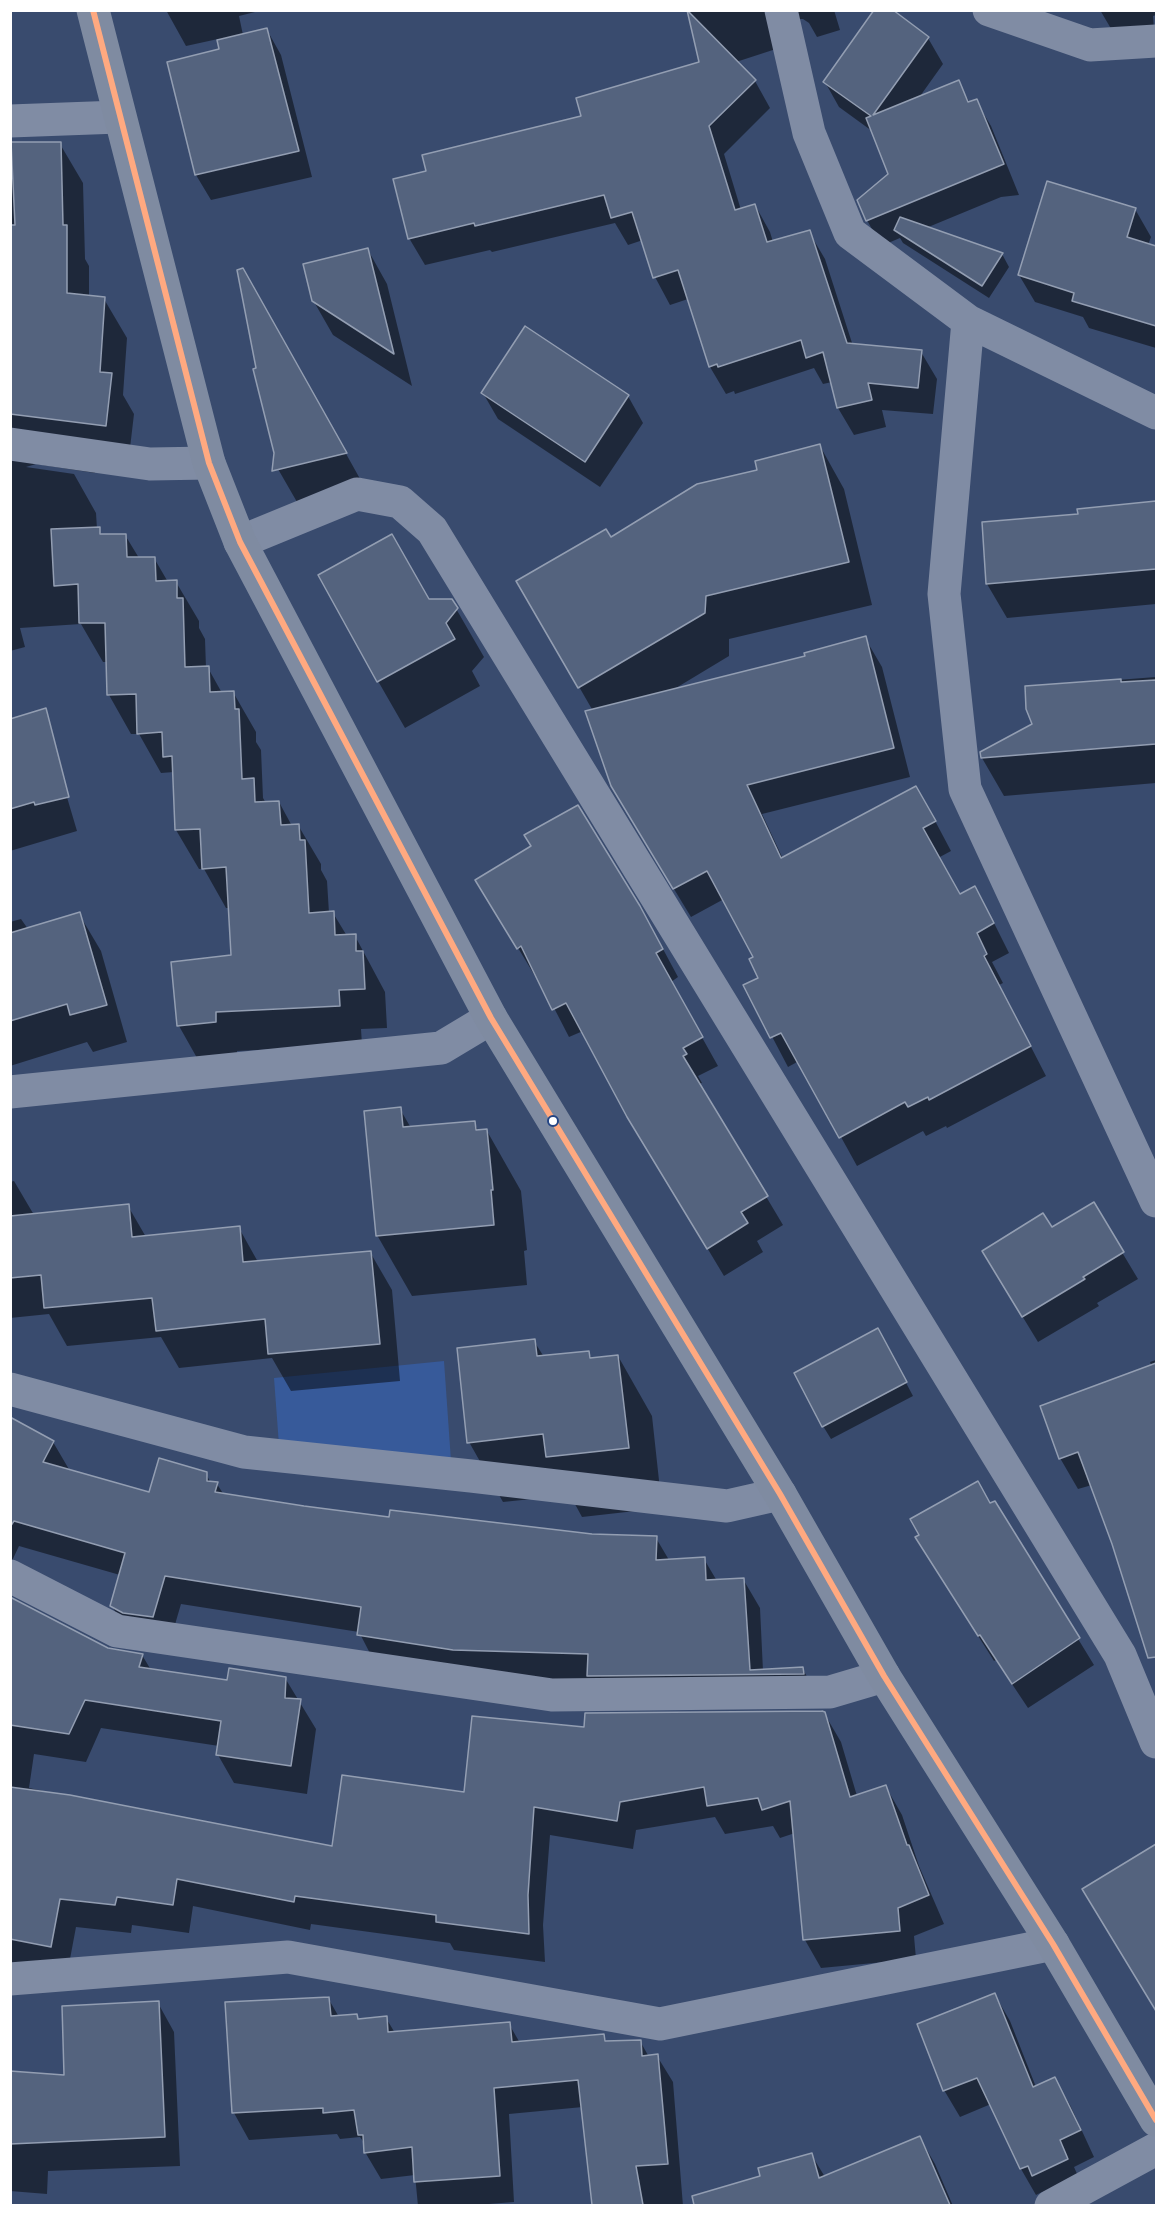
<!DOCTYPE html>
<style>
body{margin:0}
#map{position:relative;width:1167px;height:2216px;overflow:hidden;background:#394b6e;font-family:"Exo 2",sans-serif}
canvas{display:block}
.frame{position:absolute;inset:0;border:12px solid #fff;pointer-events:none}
</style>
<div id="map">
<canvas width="1167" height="2216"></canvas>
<div class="frame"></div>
</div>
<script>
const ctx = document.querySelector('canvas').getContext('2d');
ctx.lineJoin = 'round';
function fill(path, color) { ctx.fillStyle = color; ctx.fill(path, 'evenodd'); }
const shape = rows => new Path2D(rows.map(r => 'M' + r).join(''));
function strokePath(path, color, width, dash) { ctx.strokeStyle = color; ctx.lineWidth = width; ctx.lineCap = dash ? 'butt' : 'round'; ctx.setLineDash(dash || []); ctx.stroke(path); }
fill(shape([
 [444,1361,451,1461,279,1445,274,1378]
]), '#375a9a');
fill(shape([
 [166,10,263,10,239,16,243,35,267,30,281,55,312,177,211,200,196,175,221,50,218,39,186,46],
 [688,10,834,10,840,30,817,37,809,23,803,19,792,19,779,48,736,62,755,81,770,108,724,154,741,210,755,205,770,232,773,242,809,232,825,259,853,346,921,352,937,379,933,414,882,410,886,427,854,435,838,408,832,382,823,384,814,368,735,394,734,391,726,394,710,367,688,299,670,305,655,277,643,240,628,245,615,223,492,252,490,250,425,265,409,238,427,172,583,118,701,63],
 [1100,10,1156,10,1156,15,1153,16,1154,29,1113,32],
 [928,38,943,64,918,99,958,82,970,103,976,101,991,126,1019,195,1001,197,926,228,1002,254,1009,267,989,298,903,243,900,238,881,246,867,220,890,174,872,131,839,107,825,82],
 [10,144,60,144,83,183,85,259,89,266,89,297,104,299,127,338,123,395,134,414,128,465,94,461,95,473,36,464,26,467,74,474,96,513,97,529,103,536,125,535,139,558,154,558,168,582,176,582,199,621,199,628,205,639,206,668,208,668,222,693,233,692,256,732,256,742,261,750,263,798,266,803,279,802,292,826,298,825,321,864,321,870,327,881,329,913,333,913,347,936,355,936,385,992,387,1028,361,1029,362,1045,237,1051,238,1061,201,1065,179,1026,232,956,230,908,226,908,204,869,199,869,176,830,174,772,161,773,139,734,131,734,109,695,108,662,103,662,81,624,20,628,25,647,10,651],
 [1135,209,1151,237,1148,245,1156,248,1156,348,1089,328,1083,317,1035,302,1019,275],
 [368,250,387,284,412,386,333,335,313,300],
 [262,303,364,486,297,502,278,469,257,369],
 [526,328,628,396,643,423,600,487,498,419,483,393],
 [820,446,844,489,872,605,729,639,729,656,671,691,807,657,865,638,882,667,910,777,762,814,783,859,933,817,951,851,938,858,960,896,991,917,1009,953,992,962,1003,983,999,985,1046,1076,947,1128,946,1126,926,1136,923,1131,857,1166,799,1061,788,1067,745,985,760,978,755,957,724,899,691,917,629,815,593,711,518,581,758,471],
 [1156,503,1156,604,1007,618,987,584,1080,516,1079,510],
 [429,600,451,600,484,657,472,671,480,686,405,728,378,681],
 [1156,677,1156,783,1004,796,982,758,981,753,1034,725,1026,687],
 [10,720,53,750,77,831,10,851],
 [494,908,656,936,678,977,671,982,718,1066,698,1076,702,1083,699,1084,783,1225,757,1241,763,1252,724,1276,646,1146,583,1031,569,1037,537,975,535,976],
 [79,914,101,951,127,1042,93,1052,87,1042,10,1066,10,922,21,919,28,929],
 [400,1109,411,1128,474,1123,479,1132,487,1131,521,1191,527,1250,524,1251,527,1285,412,1296,377,1235],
 [14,1181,34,1215,128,1206,146,1237,239,1228,258,1262,370,1252,392,1290,400,1381,291,1391,272,1358,179,1368,161,1337,67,1346,49,1314,10,1318,10,1182],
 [1093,1204,1138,1279,1097,1303,1099,1306,1038,1342,999,1278,1051,1229],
 [534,1341,544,1357,588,1352,592,1359,618,1356,652,1416,662,1508,582,1517,570,1495,503,1502,469,1442],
 [885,1343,913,1396,831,1439,823,1426],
 [1156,1360,1156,1648,1092,1485,1078,1489,1060,1458,1152,1367,1150,1362],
 [10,1419,53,1442,70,1471,150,1494,206,1474,211,1483,217,1484,224,1495,391,1518,592,1535,656,1538,669,1560,704,1559,717,1581,743,1579,760,1608,763,1671,802,1668,819,1697,471,1678,375,1663,359,1632,181,1604,169,1645,128,1635,112,1606,120,1575,19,1546,10,1565],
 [995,1503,1094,1665,1028,1708,996,1660,994,1661,932,1563],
 [10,1599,108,1649,142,1655,151,1670,229,1682,285,1678,316,1729,307,1794,234,1783,218,1755,219,1746,101,1728,86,1762,34,1754,29,1788,43,1791,45,1793,333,1848,466,1794,586,1729,824,1713,841,1742,857,1796,886,1787,902,1815,919,1866,944,1924,914,1936,916,1959,821,1968,805,1940,795,1833,780,1838,773,1826,725,1834,715,1817,636,1830,633,1849,550,1835,543,1925,545,1962,454,1950,450,1943,311,1924,310,1930,193,1906,189,1933,132,1925,131,1933,76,1927,67,1975,10,1964],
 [1156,1845,1156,2010,1084,1889],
 [995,1995,1010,2021,1036,2087,1055,2079,1070,2105,1094,2157,1074,2167,1082,2185,1042,2192,1036,2195,1021,2169,991,2104,960,2117,944,2090,919,2024],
 [328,1998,339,2017,356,2015,359,2020,386,2018,395,2033,509,2024,520,2043,603,2035,607,2043,640,2041,649,2057,657,2056,673,2082,683,2206,594,2206,583,2107,509,2114,514,2202,464,2206,418,2206,415,2175,381,2179,365,2152,365,2144,360,2137,340,2139,337,2134,249,2140,234,2113,226,2004],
 [158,2003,174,2032,180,2166,48,2171,47,2194,10,2191,10,2072,66,2076],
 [920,2138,935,2164,953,2206,739,2206,750,2204,762,2177,811,2154,825,2177]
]), '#0007');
const building = shape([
 [687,10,756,80,709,126,735,210,755,204,767,242,810,230,847,343,922,350,918,388,868,383,872,400,837,408,823,352,806,358,801,340,718,367,717,364,709,367,678,270,653,278,632,212,611,218,604,195,475,226,474,223,408,239,393,179,426,171,422,155,581,116,576,98,699,62,687,10],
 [874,10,893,10,929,37,873,115,959,80,968,102,977,99,1004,164,866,221,857,200,888,174,866,118,871,116,823,82,874,10],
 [267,28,299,151,195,175,167,62,219,49,217,40,267,28],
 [11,142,61,142,63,225,67,225,67,293,105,297,100,372,112,373,106,426,10,414,10,225,15,225,11,142],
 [1047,181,1136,208,1127,237,1156,246,1156,326,1072,301,1074,293,1018,275,1047,181],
 [900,217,1003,253,982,286,894,230,900,217],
 [368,248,394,354,312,301,303,264,368,248],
 [243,268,347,453,272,471,274,453,253,369,256,368,237,270,243,268],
 [525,326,629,395,585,462,481,393,525,326],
 [820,444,849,562,706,596,705,613,578,688,516,581,606,529,611,537,697,484,757,470,755,461,820,444],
 [1156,501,1156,569,986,584,982,522,1078,514,1077,509,1156,501],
 [100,527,100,534,126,534,127,557,155,557,156,581,177,580,177,598,183,598,185,667,209,666,210,692,234,691,235,709,239,709,242,779,254,778,255,802,279,801,281,825,299,824,300,840,305,840,309,913,334,911,335,935,356,934,356,951,363,951,365,989,339,990,340,1006,216,1012,216,1022,177,1026,171,962,231,955,226,867,202,869,200,829,175,830,172,756,163,757,162,732,137,734,136,694,107,695,105,623,79,623,78,584,54,586,51,529,100,527],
 [392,534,429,599,452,599,458,608,446,623,455,639,377,682,318,575,392,534],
 [866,636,894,748,747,785,781,858,916,786,936,821,923,828,960,894,975,886,994,923,977,933,987,954,984,956,1031,1046,929,1100,928,1097,908,1107,905,1102,839,1138,781,1033,770,1038,743,985,758,978,749,959,753,957,707,871,673,889,611,786,585,711,805,656,804,653,866,636],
 [1121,679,1121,682,1156,680,1156,744,981,758,980,752,1032,724,1026,709,1025,686,1121,679],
 [46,708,69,797,35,805,34,802,10,809,10,719,46,708],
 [578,805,640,906,663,949,656,953,703,1037,683,1048,687,1054,683,1056,768,1196,741,1212,748,1223,707,1249,627,1117,566,1003,552,1010,521,946,517,949,475,880,531,846,524,835,578,805],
 [80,912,107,1005,70,1015,67,1004,10,1021,10,933,80,912],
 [401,1107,403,1127,475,1121,476,1130,487,1129,493,1190,491,1190,494,1225,376,1236,364,1111,401,1107],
 [1094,1202,1124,1252,1083,1277,1085,1279,1022,1317,982,1251,1043,1213,1052,1227,1094,1202],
 [129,1204,132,1237,240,1226,243,1262,371,1251,380,1344,268,1354,265,1319,156,1331,152,1298,44,1308,41,1275,10,1278,10,1216,129,1204],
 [878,1328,907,1382,822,1427,794,1373,878,1328],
 [535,1339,537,1356,589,1351,590,1358,618,1355,629,1448,546,1457,543,1434,467,1443,457,1348,535,1339],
 [1156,1363,1156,1657,1148,1658,1112,1544,1078,1452,1059,1459,1040,1406,1156,1363],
 [10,1417,54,1441,43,1462,149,1492,159,1458,207,1472,207,1481,218,1482,215,1492,304,1506,389,1517,390,1510,592,1534,657,1536,656,1560,705,1557,706,1580,744,1578,750,1670,803,1667,804,1674,587,1676,588,1654,453,1650,357,1635,361,1607,165,1576,153,1617,123,1613,110,1606,125,1553,14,1521,10,1527,10,1417],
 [978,1481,990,1503,995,1501,1080,1638,1012,1684,980,1635,978,1636,915,1537,919,1535,910,1519,978,1481],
 [10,1597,108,1648,143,1654,139,1667,227,1680,229,1668,286,1677,285,1698,301,1699,291,1766,216,1755,221,1721,85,1700,69,1734,10,1725,10,1597],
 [822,1711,825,1712,850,1797,886,1785,907,1845,909,1845,929,1895,898,1908,900,1931,803,1940,790,1801,762,1810,758,1798,707,1806,704,1787,620,1802,617,1821,534,1807,528,1895,529,1934,436,1922,436,1915,295,1896,294,1902,177,1879,173,1905,117,1897,115,1905,60,1899,51,1947,10,1939,10,1787,70,1795,332,1846,342,1775,464,1792,472,1716,584,1727,585,1713,822,1711],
 [1156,1844,1156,2011,1082,1889,1156,1844],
 [995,1993,1033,2087,1055,2077,1081,2130,1060,2140,1068,2159,1032,2176,1028,2166,1020,2169,977,2078,943,2091,917,2024,995,1993],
 [329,1997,331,2016,357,2014,358,2019,387,2016,388,2032,510,2022,512,2042,604,2034,605,2041,641,2040,642,2056,658,2054,668,2164,636,2166,643,2205,592,2205,578,2080,494,2088,500,2176,414,2182,412,2147,364,2153,363,2135,358,2135,354,2110,323,2113,323,2108,232,2113,225,2002,329,1997],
 [159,2001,165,2137,10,2144,10,2071,64,2075,62,2006,159,2001],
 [920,2136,950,2205,694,2205,692,2196,760,2176,758,2168,812,2153,819,2178,920,2136]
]);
fill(building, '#54637e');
strokePath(building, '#939eb2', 1.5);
strokePath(shape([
 [781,10,809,133,850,233,968,321,1156,413],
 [989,10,1090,45,1156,41],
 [10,121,119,117],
 [968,321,944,594,965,789,1156,1201],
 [10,444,150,464,209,463],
 [240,542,357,494,400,502,432,530,1120,1655,1156,1742],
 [10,1092,441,1048,491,1018],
 [10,1389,244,1452,471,1476,727,1506,780,1494],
 [10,1576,117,1631,552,1695,830,1692,884,1676],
 [10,1979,288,1957,660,2024,1053,1944],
 [1051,2206,1156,2149]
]), '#808ca4', 33);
strokePath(shape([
 [93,10,209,463,240,542,491,1018,780,1494,884,1676,1053,1944,1156,2120]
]), '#7f8ba1', 33);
strokePath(shape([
 [93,10,209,463,240,542,491,1018,780,1494,884,1676,1053,1944,1156,2120]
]), '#ffa980', 6);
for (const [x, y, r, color] of [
 [553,1121,5,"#fff"]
]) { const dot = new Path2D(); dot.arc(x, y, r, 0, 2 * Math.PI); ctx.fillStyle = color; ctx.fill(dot); strokePath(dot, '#234484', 2); }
</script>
